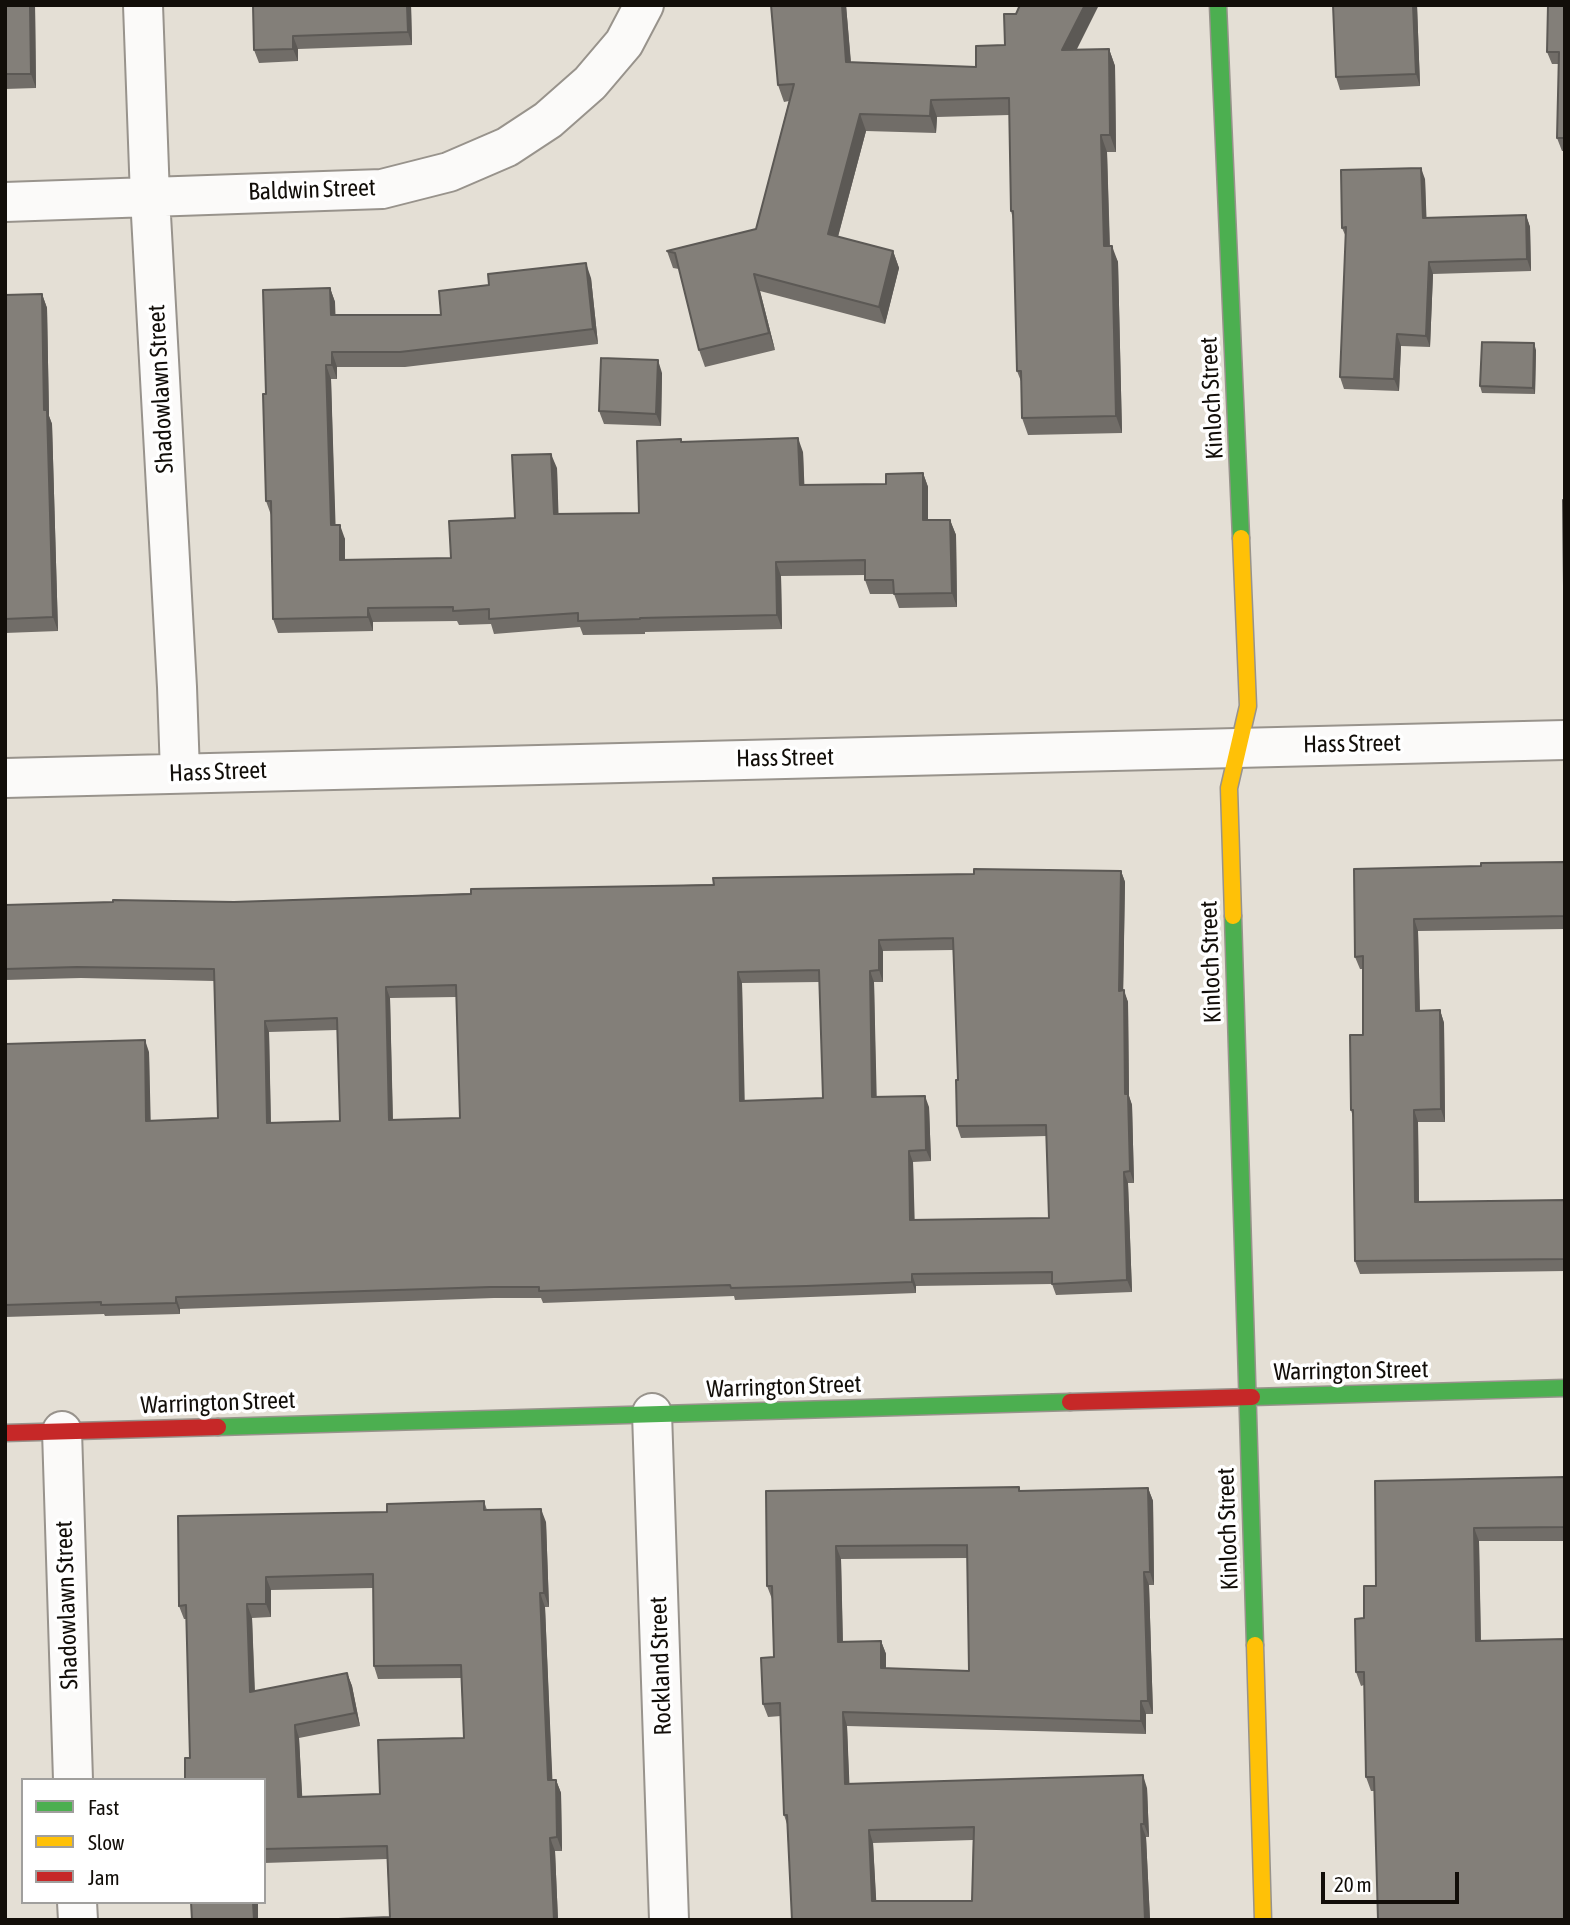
<!DOCTYPE html>
<style>
body{margin:0}
#map{position:relative;width:1570px;height:1925px;overflow:hidden;background:#e4dfd5;font-family:"Asap Condensed",sans-serif}
canvas{display:block}
.frame{position:absolute;inset:0;border:7px solid #120e09;pointer-events:none}
.legend{position:absolute;left:21px;top:1778px;width:245px;height:126px;box-sizing:border-box;background:#fff;border:2px solid #a09f9d;margin:0;padding:9px 12px;list-style:none;font-size:21px;color:#120e09}
.legend li{display:flex;align-items:center;gap:14px;height:35px}
.legend b{width:35px;border:2px solid #a09f9d}
.scale{position:absolute;left:1321px;top:1872px;width:138px;height:32px;box-sizing:border-box;border:4px solid #120e09;border-top:0;padding-left:9px;font-size:21px;line-height:24px;white-space:nowrap;color:#120e09;-webkit-text-stroke:5px #fff;paint-order:stroke}
</style>
<div id="map">
<canvas width="1570" height="1925"></canvas>
<div class="frame"></div>
<ul class="legend">
<li><b style="height:9px;background:#4caf50"></b>Fast</li>
<li><b style="height:9px;background:#ffc107"></b>Slow</li>
<li><b style="height:9px;background:#c62828"></b>Jam</li>
</ul>
<div class="scale">20 m</div>
</div>
<script>
const ctx = document.querySelector('canvas').getContext('2d');
ctx.lineJoin = 'round';
const shape = rows => new Path2D(rows.map(r => 'M' + r).join(''));
function strokePath(path, color, width, dash) { ctx.strokeStyle = color; ctx.lineWidth = width; ctx.lineCap = dash ? 'butt' : 'round'; ctx.setLineDash(dash || []); ctx.stroke(path); }
function fill(path, color) { ctx.fillStyle = color; ctx.fill(path, 'evenodd'); }
function drawText(font, color, halo, rows, align = 'center') {
  ctx.font = font + ' "Asap Condensed",sans-serif'; ctx.lineWidth = 7; ctx.setLineDash([]); ctx.textBaseline = 'middle'; ctx.strokeStyle = halo; ctx.fillStyle = color; for (const [text, x, y, turn = 0] of rows) {
    ctx.save(); ctx.translate(x, y); ctx.rotate((+turn || 0) * Math.PI / 180); ctx.textAlign = isNaN(turn) ? turn : align; if (halo) ctx.strokeText(text, 0, 0); ctx.fillText(text, 0, 0); ctx.restore();
  }
}
const street = shape([
 [143,5,150,197,177,687,180,773],
 [5,202,382,189,449,172,507,147,548,120,590,83,624,43,644,5],
 [5,778,1565,740],
 [652,1413,669,1920],
 [62,1431,73,1780],
 [77,1902,78,1920]
]);
const fast = shape([
 [1218,5,1241,538],
 [1233,916,1255,1645],
 [1252,1397,1565,1388],
 [218,1427,1070,1402]
]);
const slow = shape([
 [1233,916,1229,788,1248,706,1241,538],
 [1255,1645,1263,1920]
]);
const jam = shape([
 [1070,1402,1252,1397],
 [5,1433,218,1427]
]);
strokePath(street, '#98938c', 42);
strokePath(fast, '#98938c', 19);
strokePath(slow, '#98938c', 19);
strokePath(jam, '#98938c', 19);
strokePath(street, '#fbfaf9', 38);
strokePath(fast, '#4caf50', 16);
strokePath(slow, '#ffc107', 16);
strokePath(jam, '#c62828', 16);
fill(shape([
 [5,5,35,5,36,88,5,89],
 [253,5,411,5,412,45,298,49,298,61,259,63,254,50],
 [771,5,846,5,851,62,976,67,1076,50,1109,49,1115,66,1116,152,1107,152,1110,246,1118,262,1122,433,1028,435,1022,418,1022,384,1017,371,1013,219,1011,211,1009,115,937,117,936,133,866,131,838,237,893,251,899,268,885,324,760,291,775,350,705,367,699,350,679,269,673,268,667,251,756,229,789,101,784,102,778,85],
 [1333,5,1417,5,1420,86,1340,90,1336,77],
 [1565,5,1565,151,1562,151,1557,138,1559,64,1552,64,1547,52],
 [1425,179,1426,218,1526,215,1530,227,1531,271,1433,274,1430,347,1401,346,1399,391,1344,389,1340,377,1346,237,1342,228],
 [591,278,598,344,405,367,337,367,337,379,331,379,335,525,345,539,345,560,451,558,515,518,557,468,558,514,639,513,682,442,803,452,804,485,886,484,923,473,928,487,928,520,950,520,956,535,957,607,899,608,894,594,870,594,865,580,865,575,781,576,782,629,645,632,645,634,583,635,580,627,494,634,491,624,459,625,457,621,373,622,373,631,278,633,273,619,271,515,266,501,266,394,330,288,335,302,335,315,441,315],
 [42,294,47,308,49,416,52,424,58,631,5,633,5,295],
 [1536,350,1535,394,1482,393,1480,386],
 [662,373,661,426,604,424,599,411],
 [1565,862,1565,929,1418,931,1420,1011,1440,1010,1444,1023,1445,1122,1418,1122,1419,1202,1565,1200,1565,1271,1360,1274,1355,1261,1353,1117,1351,1110,1363,1035,1363,969,1360,969,1355,957,1481,866],
 [1121,871,1125,882,1123,990,1128,1002,1129,1096,1132,1105,1134,1183,1128,1183,1132,1292,1056,1295,1052,1284,916,1286,916,1293,810,1297,735,1300,734,1296,543,1303,541,1298,494,1298,180,1309,180,1314,105,1316,104,1314,5,1317,5,1044,149,1052,150,1121,218,1118,214,981,81,978,5,980,5,905,234,902,974,874],
 [953,950,958,1080,957,1126,961,1138,1047,1136,1049,1218,914,1220,913,1162,931,1161,929,1107,876,1097,874,982,883,982,883,951],
 [819,982,823,1098,744,1101,742,983],
 [456,997,460,1118,393,1120,390,998],
 [337,1030,340,1121,271,1123,269,1032],
 [1565,1477,1565,1541,1479,1541,1481,1641,1374,1791,1371,1791,1366,1777,1364,1685,1361,1686,1356,1672,1364,1618,1376,1586,1375,1481],
 [1148,1488,1153,1501,1154,1585,1149,1585,1153,1714,1146,1714,1146,1734,847,1726,849,1784,1147,1788,1149,1837,1146,1837,1150,1920,792,1920,787,1824,784,1815,781,1716,768,1717,763,1704,774,1657,773,1599,772,1599,767,1586,766,1491,1021,1491],
 [967,1558,969,1671,886,1668,886,1654,881,1641,843,1642,841,1559],
 [973,1840,972,1901,876,1901,873,1843],
 [484,1501,487,1510,546,1522,549,1607,545,1607,552,1780,556,1780,561,1793,562,1851,555,1851,558,1920,312,1920,390,1917,387,1859,264,1863,264,1780,186,1619,184,1619,179,1606,387,1512],
 [373,1588,374,1666,378,1679,461,1678,464,1738,380,1794,302,1797,299,1738,360,1726,352,1686,347,1673,255,1691,252,1618,271,1617,271,1590]
]), '#716d68');
fill(shape([
 [30,5,35,5,36,88,31,74],
 [407,5,411,5,412,45,408,32],
 [842,5,846,5,852,78,846,62],
 [1085,5,1099,5,1068,67,1062,50],
 [1413,5,1417,5,1420,86,1416,74],
 [293,36,298,49,298,61,293,49],
 [1109,49,1115,66,1116,152,1110,135],
 [931,100,937,117,936,133,930,116],
 [860,114,866,131,834,251,828,234],
 [1101,135,1107,152,1110,262,1104,246],
 [1421,168,1425,179,1427,230,1423,218],
 [1526,215,1530,227,1531,271,1527,259],
 [1112,246,1118,262,1122,433,1116,416],
 [893,251,899,268,885,324,879,307],
 [1429,262,1433,274,1430,347,1426,336],
 [586,263,591,278,598,344,593,329],
 [754,274,760,291,775,350,769,333],
 [330,288,335,302,336,329,331,315],
 [42,294,47,308,49,416,52,424,58,631,53,617,44,410],
 [1397,334,1401,346,1399,391,1394,379],
 [1534,343,1536,350,1535,394,1533,388],
 [332,352,337,367,337,379,332,365],
 [658,360,662,373,661,426,656,414],
 [326,365,331,379,336,539,331,525],
 [798,438,803,452,805,499,800,485],
 [551,454,557,468,559,528,554,514],
 [923,473,928,487,928,535,923,520],
 [950,520,956,535,957,607,952,593],
 [340,525,345,539,345,574,340,560],
 [776,562,781,576,782,629,777,615],
 [368,608,373,622,373,631,368,617],
 [1121,871,1125,882,1123,1002,1119,991],
 [1414,919,1418,931,1420,1023,1416,1011],
 [879,940,883,951,883,982,879,970],
 [870,971,874,982,877,1109,872,1097],
 [738,972,742,983,745,1112,740,1101],
 [386,987,390,998,393,1132,389,1120],
 [1124,990,1128,1002,1129,1096,1132,1105,1134,1183,1130,1171,1125,1094],
 [1440,1010,1444,1023,1445,1122,1441,1109],
 [265,1021,269,1032,271,1135,267,1123],
 [145,1040,149,1052,151,1132,146,1121],
 [925,1096,929,1107,931,1161,926,1150],
 [1414,1110,1418,1122,1419,1215,1415,1202],
 [909,1151,913,1162,915,1231,910,1220],
 [1124,1172,1128,1183,1132,1292,1127,1280],
 [912,1274,916,1286,916,1293,912,1282],
 [176,1297,180,1309,180,1314,176,1303],
 [1148,1488,1153,1501,1154,1585,1150,1572],
 [541,1509,546,1522,549,1607,544,1593],
 [1474,1528,1479,1541,1481,1655,1476,1641],
 [836,1546,841,1559,843,1656,838,1642],
 [1144,1572,1149,1585,1153,1714,1148,1701],
 [266,1577,271,1590,271,1617,266,1604],
 [540,1593,545,1607,553,1793,548,1780],
 [247,1604,252,1618,255,1705,250,1692],
 [881,1641,886,1654,886,1681,881,1668],
 [347,1673,352,1686,360,1726,355,1713],
 [1141,1701,1146,1714,1146,1734,1141,1721],
 [843,1712,847,1726,850,1797,845,1784],
 [295,1725,299,1738,303,1810,298,1797],
 [1143,1775,1147,1788,1149,1837,1144,1824],
 [556,1780,561,1793,562,1851,557,1837],
 [1141,1824,1146,1837,1150,1920,1145,1920],
 [869,1830,873,1843,877,1914,872,1901],
 [550,1838,555,1851,558,1920,554,1920],
 [253,1902,258,1902,258,1920,254,1920]
]), '#5c5955');
const building = shape([
 [5,5,30,5,31,74,5,74,5,5],
 [253,5,407,5,408,32,293,36,293,49,254,50,253,5],
 [771,5,842,5,846,62,976,67,976,46,1005,45,1004,14,1016,14,1020,5,1085,5,1062,50,1109,49,1110,135,1101,135,1104,246,1112,246,1116,416,1022,418,1021,371,1017,371,1013,211,1011,211,1009,98,931,100,930,116,860,114,828,234,893,251,879,307,754,274,769,333,699,350,675,253,667,251,756,229,794,84,778,85,771,5],
 [1333,5,1413,5,1416,74,1336,77,1333,5],
 [1548,5,1565,5,1565,138,1557,138,1559,52,1547,52,1548,5],
 [1421,168,1423,218,1526,215,1527,259,1429,262,1426,336,1397,334,1394,379,1340,377,1346,227,1342,228,1341,170,1421,168],
 [586,263,593,329,400,352,332,352,332,365,326,365,331,525,340,525,340,560,451,558,449,521,515,518,512,455,551,454,554,514,639,513,637,441,681,439,681,442,798,438,800,485,886,484,886,474,923,473,923,520,950,520,952,593,894,594,893,580,865,580,865,560,776,562,777,615,640,618,640,619,578,621,578,613,489,619,489,609,453,611,453,607,368,608,368,617,273,619,271,501,266,501,263,394,266,394,263,290,330,288,331,315,441,315,439,291,489,285,488,274,586,263],
 [42,294,44,410,47,410,53,617,5,619,5,295,42,294],
 [1482,342,1534,343,1533,388,1480,386,1482,342],
 [601,358,658,360,656,414,599,411,601,358],
 [1563,500,1565,500,1565,586,1564,586,1563,500],
 [1565,862,1565,916,1414,919,1416,1011,1440,1010,1441,1109,1414,1110,1415,1202,1565,1200,1565,1259,1355,1261,1353,1110,1351,1110,1350,1035,1363,1035,1363,956,1355,957,1354,869,1481,866,1481,863,1565,862],
 [974,869,1121,871,1119,991,1124,990,1125,1094,1128,1094,1130,1171,1124,1172,1127,1280,1052,1284,1052,1272,912,1274,912,1282,806,1286,731,1288,730,1285,539,1291,539,1287,490,1287,176,1297,176,1303,101,1305,101,1302,5,1305,5,1044,145,1040,146,1121,218,1118,214,969,77,967,5,969,5,905,113,902,113,900,234,902,471,894,471,889,714,885,713,878,974,874,974,869],
 [953,938,958,1080,956,1080,957,1126,1046,1125,1049,1218,910,1220,909,1151,926,1150,925,1096,872,1097,870,971,879,970,879,940,953,938],
 [819,970,823,1098,740,1101,738,972,819,970],
 [456,985,460,1118,389,1120,386,987,456,985],
 [337,1018,340,1121,267,1123,265,1021,337,1018],
 [1565,1477,1565,1527,1474,1528,1476,1641,1565,1639,1565,1920,1378,1920,1374,1777,1366,1777,1364,1672,1356,1672,1355,1619,1364,1618,1364,1586,1376,1586,1375,1481,1565,1477],
 [1019,1487,1019,1491,1148,1488,1150,1572,1144,1572,1148,1701,1141,1701,1141,1721,843,1712,845,1784,1143,1775,1144,1824,1141,1824,1145,1920,792,1920,787,1815,784,1815,780,1703,763,1704,761,1658,774,1657,772,1586,767,1586,766,1491,1019,1487],
 [967,1545,969,1671,881,1668,881,1641,838,1642,836,1546,967,1545],
 [974,1827,972,1901,872,1901,869,1830,974,1827],
 [484,1501,484,1510,541,1509,544,1593,540,1593,548,1780,556,1780,557,1837,550,1838,554,1920,312,1920,390,1917,387,1846,264,1849,264,1780,185,1780,185,1758,190,1758,186,1605,179,1606,178,1516,387,1512,387,1504,484,1501],
 [373,1574,374,1666,461,1665,464,1738,378,1740,380,1794,298,1797,295,1725,355,1713,347,1673,250,1692,247,1604,266,1604,266,1577,373,1574],
 [191,1902,253,1902,254,1920,192,1920,191,1902]
]);
fill(building, '#837f79');
strokePath(building, '#5c5955', 2);
drawText('24px', '#120e09', '#fff', [
 ["Baldwin Street",312,190,-2],
 ["Shadowlawn Street",161,389,-93],
 ["Kinloch Street",1212,398,-93],
 ["Hass Street",1352,744,-1],
 ["Hass Street",785,758,-1],
 ["Hass Street",218,772,-2],
 ["Kinloch Street",1211,962,-92],
 ["Warrington Street",1351,1371,-1],
 ["Warrington Street",784,1387,-2],
 ["Warrington Street",218,1403,-2],
 ["Kinloch Street",1228,1529,-92],
 ["Shadowlawn Street",67,1605,-92],
 ["Rockland Street",661,1666,-92]
]);
</script>
